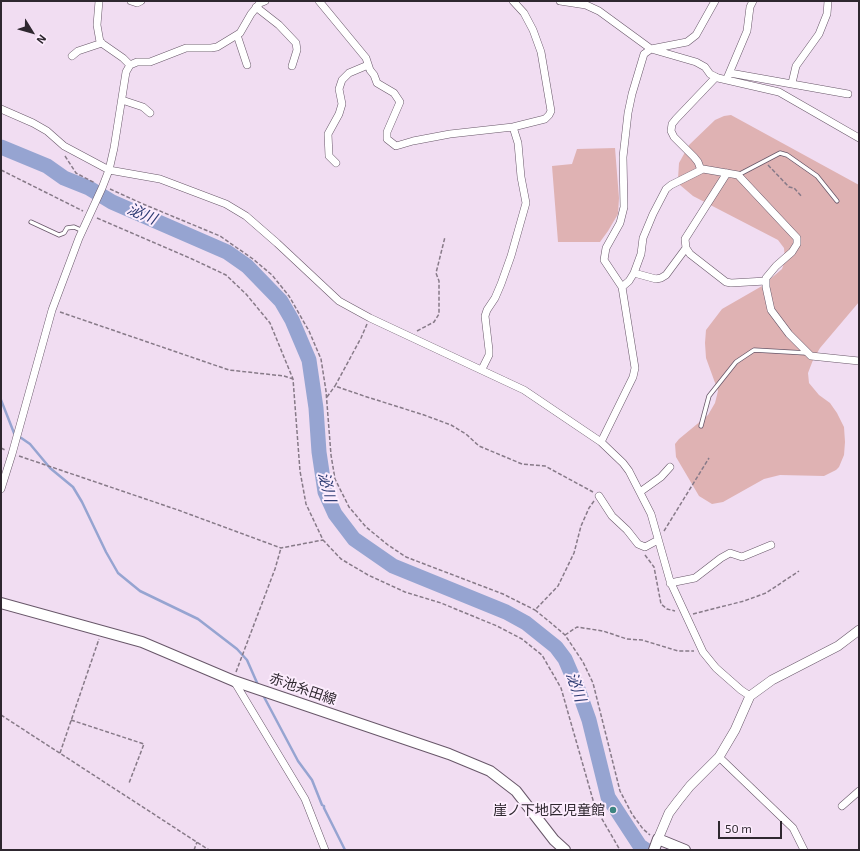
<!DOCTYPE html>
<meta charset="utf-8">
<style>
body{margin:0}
#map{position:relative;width:860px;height:851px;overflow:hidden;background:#f1ddf2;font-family:"Exo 2",sans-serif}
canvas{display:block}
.frame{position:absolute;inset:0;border:2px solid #2e272f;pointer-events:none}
.north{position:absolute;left:12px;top:12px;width:40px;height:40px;-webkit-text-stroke:3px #fcecfd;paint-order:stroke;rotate:127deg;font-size:11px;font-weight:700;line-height:16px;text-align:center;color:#2e272f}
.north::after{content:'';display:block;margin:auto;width:14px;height:18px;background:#2e272f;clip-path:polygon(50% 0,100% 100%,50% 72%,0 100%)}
.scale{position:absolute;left:718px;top:821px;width:64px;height:18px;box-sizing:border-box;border:2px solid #2e272f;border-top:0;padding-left:5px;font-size:12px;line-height:14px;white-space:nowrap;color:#2e272f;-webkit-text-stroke:3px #fcecfd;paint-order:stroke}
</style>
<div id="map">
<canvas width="860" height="851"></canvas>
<div class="frame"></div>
<div class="north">N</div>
<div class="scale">50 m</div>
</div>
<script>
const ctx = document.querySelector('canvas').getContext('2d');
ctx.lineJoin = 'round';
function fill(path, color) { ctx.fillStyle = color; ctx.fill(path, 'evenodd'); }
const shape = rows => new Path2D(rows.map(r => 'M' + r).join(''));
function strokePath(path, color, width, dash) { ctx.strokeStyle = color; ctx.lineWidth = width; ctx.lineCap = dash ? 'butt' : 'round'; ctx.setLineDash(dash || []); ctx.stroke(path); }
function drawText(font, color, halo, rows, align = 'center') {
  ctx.font = font + ' "Exo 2","Noto Sans JP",sans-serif'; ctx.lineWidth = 4; ctx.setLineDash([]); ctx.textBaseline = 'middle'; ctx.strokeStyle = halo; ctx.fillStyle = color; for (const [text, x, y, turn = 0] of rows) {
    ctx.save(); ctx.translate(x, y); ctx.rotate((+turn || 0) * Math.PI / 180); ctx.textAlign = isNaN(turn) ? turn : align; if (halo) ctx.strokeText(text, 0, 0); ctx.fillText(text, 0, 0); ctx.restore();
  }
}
fill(shape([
 [731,115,859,185,859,302,820,348,813,360,808,373,809,383,819,395,830,403,837,413,844,427,845,442,844,455,839,467,836,470,824,476,780,475,764,479,723,502,712,504,699,496,676,457,675,444,679,439,708,415,715,403,718,391,706,358,705,343,706,330,722,309,762,286,782,269,785,260,784,248,778,240,693,196,680,185,678,179,679,163,689,145,715,120,724,116],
 [615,148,619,198,618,214,608,231,600,242,558,242,552,166,572,164,577,149]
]), '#dfb2b3');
strokePath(shape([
 [1,400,14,433,30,444,50,468,73,487,82,502,106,552,118,573,140,591,198,619,237,649,247,660,258,685],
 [263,695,298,761,312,780,322,805,324,806,324,808,345,850]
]), '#96a4d1', 2.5);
strokePath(shape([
 [1,147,47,166,64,178,89,188,112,202,227,252,247,266,281,301,292,320,309,360,316,408,319,452,325,492,335,514,354,539,393,566,506,612,526,623,556,647,565,659,578,689,589,720,608,797,640,846,646,850]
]), '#96a4d1', 15);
const service = shape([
 [738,175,780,153,787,155,817,176,837,201],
 [31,222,59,235,64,233,67,228,74,227,83,231],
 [701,426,709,396,736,362,754,350,806,353]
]);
const minor = shape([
 [99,1,97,25,100,42,123,58,130,65],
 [131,1,137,3,141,1],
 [319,1,366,58,370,70,374,75,377,83,394,93,400,102,387,132,387,139,396,146,413,141,450,134,513,127,545,119,549,115,551,111,541,52,533,30,524,13,513,1],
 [560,1,586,5,599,11,651,49,696,62,705,67,710,74,718,78,779,92,859,138],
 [256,7,279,25,296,43,297,50,292,66],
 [237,35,247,65],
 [72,56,78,51,102,43],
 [730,73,848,94],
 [728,76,747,31,750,7,753,1],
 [792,83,796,66,819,34,827,14,828,1],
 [122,100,143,107,150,113],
 [1,109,33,123,47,131,64,146,109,170,160,179,226,204,246,216,277,243,339,301,370,318,524,390,601,442,623,463,629,471,651,514,670,581,703,652,716,668,741,690,750,696],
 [336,163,329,156,328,134,339,114,342,104,339,89,342,80,349,73,368,65],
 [701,170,698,162,694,157,674,137,671,131,672,124,676,119,716,77],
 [727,173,685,239,686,248,690,254,726,282,731,283,766,281],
 [634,273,656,279,661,278,666,275,686,248],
 [622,287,629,281,634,273,641,254,643,238,653,214,666,189,671,185,703,169,738,175,797,238,797,244,792,252,776,266,766,278,766,287,771,310,789,334,811,356,859,361],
 [482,369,489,355,489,350,485,316,487,310,495,298,501,284,511,256,526,203,521,177,518,143,513,127],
 [601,442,633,377,635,368,622,287,604,260,606,248,620,223,624,207,623,157,628,113,632,94,644,54,651,49,687,42,696,35,715,1],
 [1,489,12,454,52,310,79,238,102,188,109,170,114,148,126,72,130,65,137,62,150,62,186,48,211,48,217,47,240,33,251,14,260,3,265,1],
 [640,492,661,477,670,467],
 [599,496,612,516,627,530,638,544,645,547,658,540],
 [670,583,695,578,721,558,730,553,742,557,771,545],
 [234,681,305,799,325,850],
 [719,757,793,828,804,850],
 [842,806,859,791]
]);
const tertiary = shape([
 [658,839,669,813,678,801,690,786,719,757,735,730,750,696,772,680,838,646,859,630]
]);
const secondary = shape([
 [1,603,142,642,234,681,449,754,490,771,516,791,554,840,565,850],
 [654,850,658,839,685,850]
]);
strokePath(service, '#685769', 5);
strokePath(minor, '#685769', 8);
strokePath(tertiary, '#685769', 10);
strokePath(secondary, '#685769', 12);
strokePath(shape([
 [65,156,76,173,95,183],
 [768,165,789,187,794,188,802,197],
 [1,170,83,211],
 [110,189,143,204,220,236,253,259,272,275,289,296,309,331,321,359,326,391,331,455,335,479,349,507,366,527,388,545,406,557,503,594,535,610],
 [97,218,192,259,226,275,246,294,270,323,293,379,300,471,306,504,323,540,341,559,368,575,405,592,441,603,497,626,522,639,542,655,561,688,595,807,620,850],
 [60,312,229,370,284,376,293,379],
 [367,324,361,338,335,386,364,396,424,415,451,425,466,434,479,446,522,464,545,466,593,492],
 [417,331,434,322,439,314,439,281,436,273,445,237],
 [327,397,335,386],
 [1,448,5,450],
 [19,456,178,510,281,548,323,540],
 [594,501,589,508,581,526,574,553,558,586,535,610,551,623,565,635,583,662,593,683,620,791,632,814,643,829,650,835],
 [664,531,709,458],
 [645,555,654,567,661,604,667,609,675,611],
 [693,614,744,601,766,593,799,571],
 [565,635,577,627,603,631,627,639,642,640,678,651,694,651],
 [236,672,275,569,281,548],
 [1,715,209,850],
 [71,720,144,744,129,783],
 [60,753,99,639],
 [194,850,197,842]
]), '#877a88', 1.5, [4, 2]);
strokePath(service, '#fff', 3.5);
strokePath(minor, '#fff', 7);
strokePath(tertiary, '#fff', 9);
strokePath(secondary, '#fff', 10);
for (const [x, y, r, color] of [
 [613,810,4,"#3d8581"]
]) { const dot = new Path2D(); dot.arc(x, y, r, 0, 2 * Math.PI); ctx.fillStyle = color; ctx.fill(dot); strokePath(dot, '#fcecfd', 1.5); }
drawText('14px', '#2e272f', '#fcecfd', [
 ["赤池糸田線",303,689,19]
]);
drawText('14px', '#2e272f', '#fcecfd', [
 ["崖ノ下地区児童館",605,810]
], 'right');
drawText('italic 15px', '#2d3b73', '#fcecfd', [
 ["泌川",142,214,23],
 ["泌川",327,487,76],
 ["泌川",576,687,70]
]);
</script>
